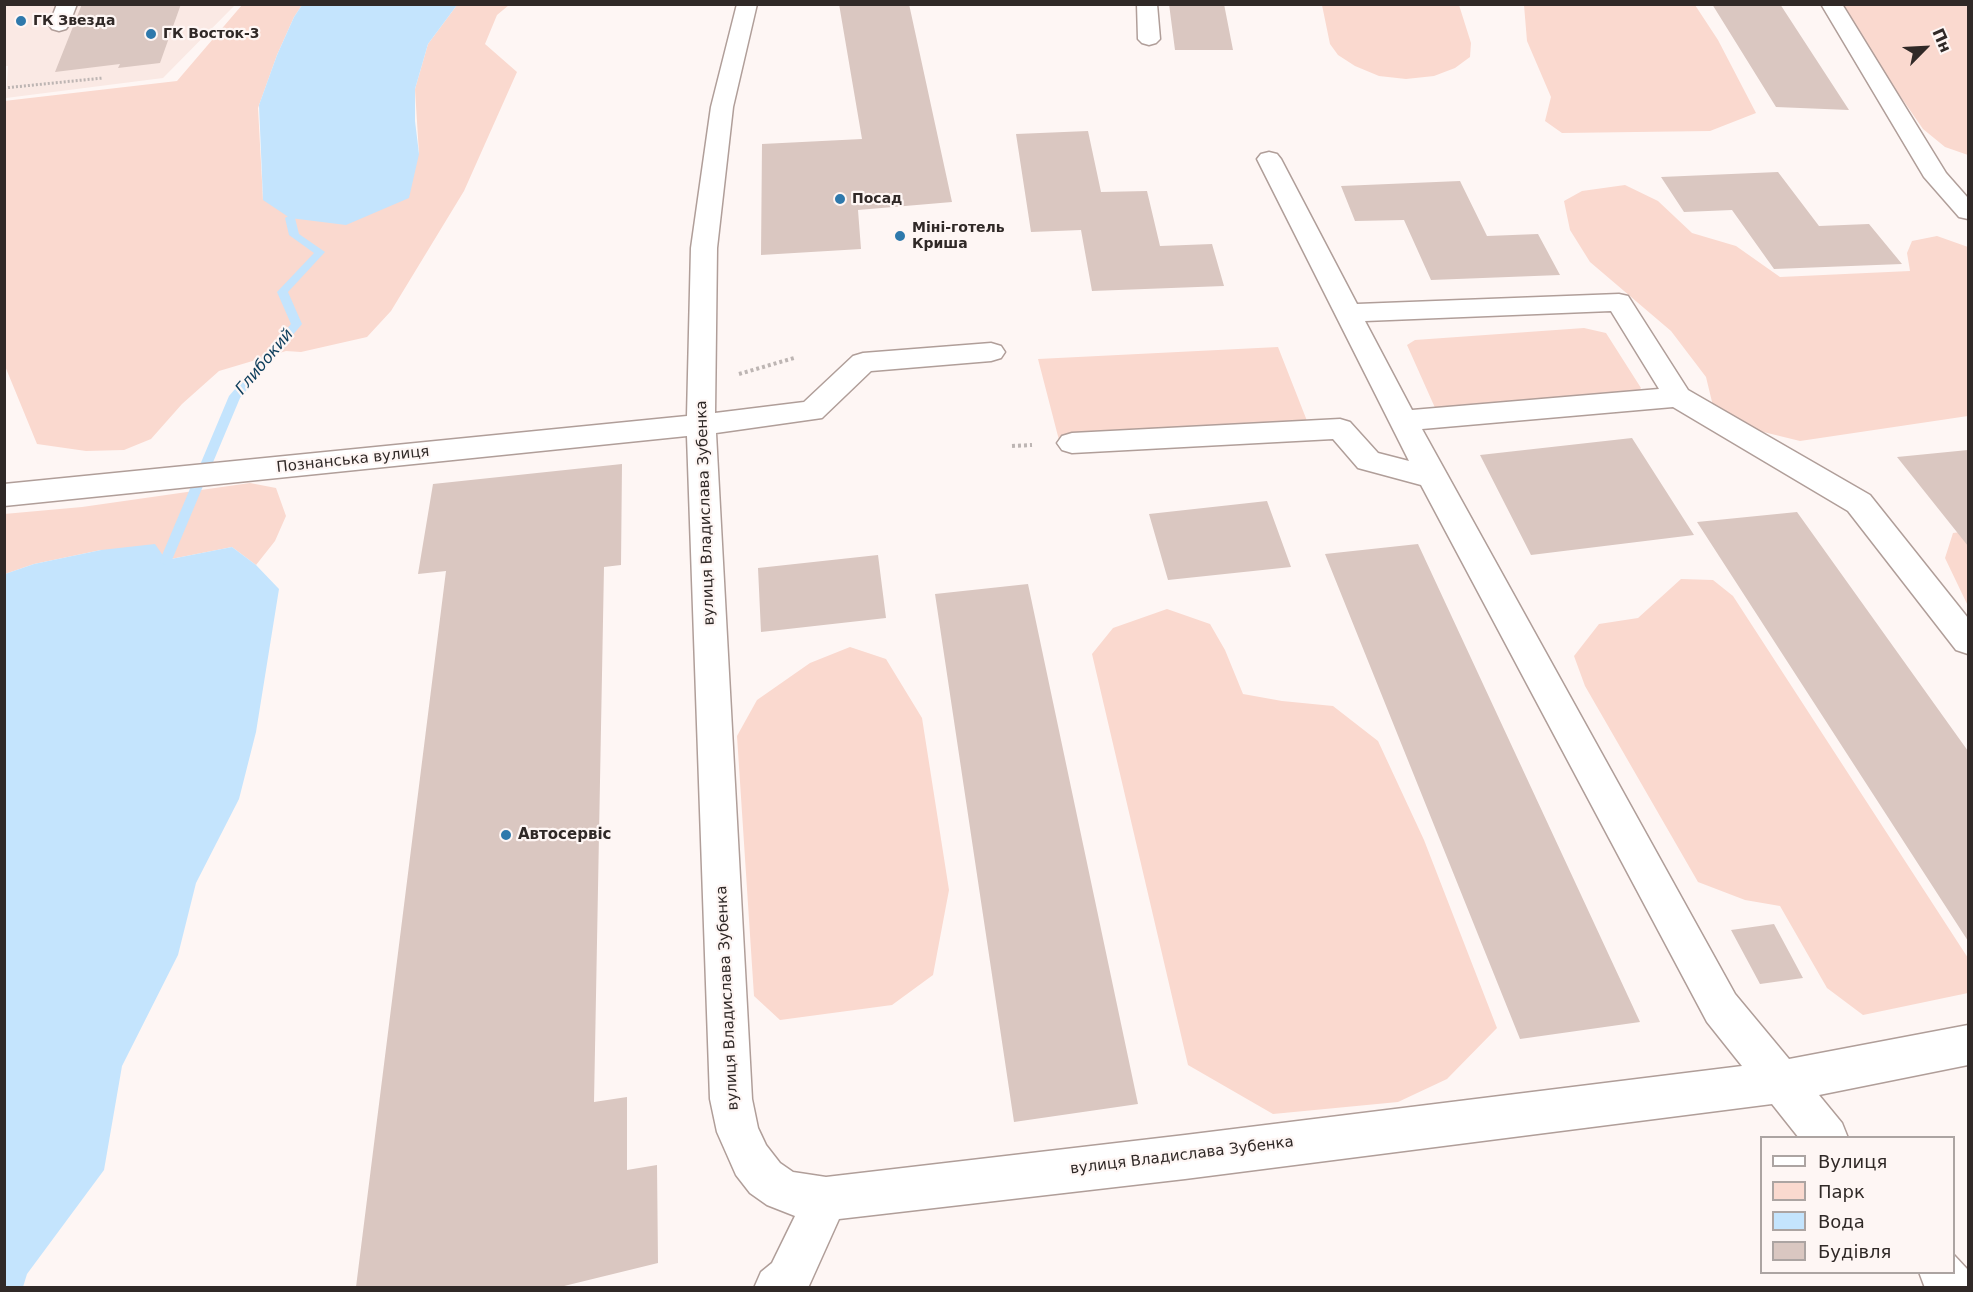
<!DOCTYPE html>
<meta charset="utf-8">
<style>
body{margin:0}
#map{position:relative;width:1973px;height:1292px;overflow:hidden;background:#fef6f4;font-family:"DejaVu Sans",sans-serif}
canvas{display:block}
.frame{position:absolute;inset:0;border:6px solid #302927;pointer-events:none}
.legend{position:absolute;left:1760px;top:1136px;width:195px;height:138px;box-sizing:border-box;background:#fef6f4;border:2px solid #aca4a2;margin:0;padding:8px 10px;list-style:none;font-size:18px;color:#302927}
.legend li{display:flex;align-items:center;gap:12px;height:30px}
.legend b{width:30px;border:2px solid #aca4a2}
.north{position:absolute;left:1895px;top:18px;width:60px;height:60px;-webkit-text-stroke:4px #fef6f4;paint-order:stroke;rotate:66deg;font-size:16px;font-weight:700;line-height:24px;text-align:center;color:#302927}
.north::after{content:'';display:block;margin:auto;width:21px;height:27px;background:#302927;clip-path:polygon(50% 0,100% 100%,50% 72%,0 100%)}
</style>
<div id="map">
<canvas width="1973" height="1292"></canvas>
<div class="frame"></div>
<ul class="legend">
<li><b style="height:8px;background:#fff"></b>Вулиця</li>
<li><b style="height:16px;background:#fad9cf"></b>Парк</li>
<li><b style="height:16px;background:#c4e4fd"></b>Вода</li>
<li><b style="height:16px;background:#dac7c1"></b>Будівля</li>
</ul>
<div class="north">Пн</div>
</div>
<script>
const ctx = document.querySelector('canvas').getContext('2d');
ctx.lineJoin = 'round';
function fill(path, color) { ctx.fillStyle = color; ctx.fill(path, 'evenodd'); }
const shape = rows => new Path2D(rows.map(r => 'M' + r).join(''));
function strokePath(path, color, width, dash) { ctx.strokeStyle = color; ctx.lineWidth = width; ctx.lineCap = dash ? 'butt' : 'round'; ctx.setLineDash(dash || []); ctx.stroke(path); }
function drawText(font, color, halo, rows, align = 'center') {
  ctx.font = font + ' "DejaVu Sans",sans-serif'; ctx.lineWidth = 4.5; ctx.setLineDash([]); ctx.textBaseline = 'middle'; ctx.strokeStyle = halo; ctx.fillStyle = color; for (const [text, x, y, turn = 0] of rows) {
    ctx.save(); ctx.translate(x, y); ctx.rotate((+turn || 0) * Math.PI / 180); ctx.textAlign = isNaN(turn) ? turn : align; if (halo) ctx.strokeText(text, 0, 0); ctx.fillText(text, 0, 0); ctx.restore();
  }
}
fill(shape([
 [5,5,235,5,163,78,6,98,8,66,5,66]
]), '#fae9e4');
fill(shape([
 [242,5,302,5,294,17,277,55,258,108,263,200,419,154,415,89,428,44,457,5,509,5,497,15,485,44,517,72,464,191,391,311,367,337,301,352,286,351,219,371,182,404,151,439,124,450,86,451,37,444,5,366,4,101,177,81],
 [1322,5,1459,5,1471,43,1470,57,1455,68,1434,76,1406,79,1379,76,1355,66,1338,55,1330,44],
 [1524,5,1695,5,1718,40,1756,113,1710,131,1562,133,1545,121,1551,97,1527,41],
 [1837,5,1968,5,1968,155,1945,147,1923,129],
 [1625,185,1658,201,1692,233,1736,246,1780,277,1910,271,1907,253,1912,241,1937,236,1968,247,1968,416,1800,441,1739,426,1713,406,1706,377,1671,331,1590,262,1570,230,1564,201,1582,191],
 [1584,328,1606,333,1641,388,1635,395,1436,410,1407,345,1415,340],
 [1278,347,1311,431,1060,444,1038,359],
 [250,483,276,488,286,516,275,541,256,565,232,547,166,560,101,550,34,564,5,574,4,514,82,507],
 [1968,531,1968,606,1945,558,1953,533],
 [1681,579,1713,580,1733,596,1968,958,1968,993,1863,1015,1827,988,1780,906,1745,900,1698,882,1585,686,1574,656,1599,624,1638,618],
 [1167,609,1210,624,1225,650,1243,694,1282,701,1333,706,1378,741,1424,840,1497,1028,1447,1079,1398,1102,1273,1114,1188,1065,1092,654,1113,628],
 [850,647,886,659,922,718,949,890,933,975,892,1005,780,1020,754,996,737,736,757,700,810,663]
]), '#fad9cf');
fill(shape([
 [302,5,457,5,428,44,415,89,415,121,419,154,409,198,346,225,290,218,263,200,259,105,277,55,294,17],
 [155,544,166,560,232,547,256,565,279,589,256,732,239,799,196,883,178,955,122,1066,104,1170,27,1274,23,1287,5,1287,5,574,34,564,101,550]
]), '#c4e4fd');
fill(shape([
 [290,215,295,218,299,234,325,252,288,292,302,324,240,398,172,560,166,565,161,563,160,560,229,396,291,324,277,292,314,253,289,235,285,218,290,215]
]), '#c4e4fd');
fill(shape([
 [82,4,181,4,160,63,118,68,120,64,55,72],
 [839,4,909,4,952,202,858,210,861,249,761,255,762,144,862,139],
 [1169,4,1224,4,1233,50,1175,50],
 [1712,4,1780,4,1849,110,1776,107],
 [1088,131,1101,192,1147,191,1160,246,1212,244,1224,286,1092,291,1081,230,1031,232,1016,134],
 [1778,172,1819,226,1869,224,1902,264,1774,269,1732,210,1684,212,1661,177],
 [1460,181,1487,236,1538,234,1560,275,1431,280,1404,220,1355,221,1341,186],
 [1632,438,1694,535,1531,555,1480,455],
 [1968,450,1968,546,1897,457],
 [622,464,621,565,604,567,594,1102,627,1097,627,1170,657,1165,658,1263,560,1287,356,1287,446,571,418,574,433,484],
 [1267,501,1291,567,1168,580,1149,514],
 [1797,512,1968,751,1968,941,1697,522],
 [1418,544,1640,1022,1520,1039,1325,554],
 [878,555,886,618,761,632,758,568],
 [1028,584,1138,1104,1014,1122,935,594],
 [1774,924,1803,978,1760,984,1731,930]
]), '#dac7c1');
const minor = shape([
 [57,4,77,4,69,25,66,29,59,31,52,29,49,25,57,4],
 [737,4,757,4,733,107,717,248,715,413,804,402,853,356,863,353,991,343,1001,346,1005,352,1001,358,991,361,871,371,822,418,716,433,752,1099,758,1128,766,1145,780,1163,793,1172,826,1177,1185,1135,1742,1066,1707,1022,1421,485,1358,468,1333,439,1072,453,1062,450,1057,443,1062,436,1072,433,1340,419,1350,422,1378,453,1409,461,1257,159,1261,154,1269,152,1277,154,1281,159,1357,304,1619,294,1628,296,1688,390,1870,495,1968,618,1968,654,1956,650,1848,511,1673,407,1422,429,1735,994,1789,1059,1968,1025,1968,1065,1819,1095,1842,1123,1848,1138,1799,1138,1772,1104,1185,1179,839,1219,808,1288,754,1288,761,1272,772,1263,795,1216,767,1205,750,1193,736,1175,717,1132,710,1099,687,436,4,506,4,484,687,416,691,248,711,107,737,4],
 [1611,311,1659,389,1412,410,1365,321,1611,311],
 [1137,4,1157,4,1160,39,1156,43,1149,45,1142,43,1138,39,1137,4],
 [1821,4,1842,4,1946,173,1968,198,1968,219,1959,217,1924,177,1821,4],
 [1954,1255,1968,1270,1968,1288,1925,1288,1919,1272,1954,1272,1954,1255]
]);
strokePath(minor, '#b09e99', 3);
strokePath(shape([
 [4,88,103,78]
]), '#bdb5b3', 3, [2, 2]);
strokePath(shape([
 [739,374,794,358],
 [1012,446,1032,445]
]), '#bdb5b3', 4, [3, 3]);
fill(minor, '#fff');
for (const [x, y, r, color] of [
 [21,21,6,"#2e79ac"],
 [151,34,6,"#2e79ac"],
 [840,199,6,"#2e79ac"],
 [900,236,6,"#2e79ac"],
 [506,835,6,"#2e79ac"]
]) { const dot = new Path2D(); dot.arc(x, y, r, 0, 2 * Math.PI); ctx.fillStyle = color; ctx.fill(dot); strokePath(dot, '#fef6f4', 2); }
drawText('bold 14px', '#302927', '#fef6f4', [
 ["ГК Звезда",33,21],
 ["ГК Восток-3",163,34],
 ["Посад",852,199],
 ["Міні-готель",912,228],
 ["Криша",912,244]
], 'left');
drawText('15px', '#302927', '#fef6f4', [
 ["Познанська вулиця",353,460,-6],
 ["вулиця Владислава Зубенка",706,513,-92],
 ["вулиця Владислава Зубенка",728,998,-93],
 ["вулиця Владислава Зубенка",1182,1156,-7]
]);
drawText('bold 15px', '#302927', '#fef6f4', [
 ["Автосервіс",518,835]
], 'left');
drawText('italic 16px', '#0d3d5b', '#fef6f4', [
 ["Глибокий",265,362,-50]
]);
</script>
